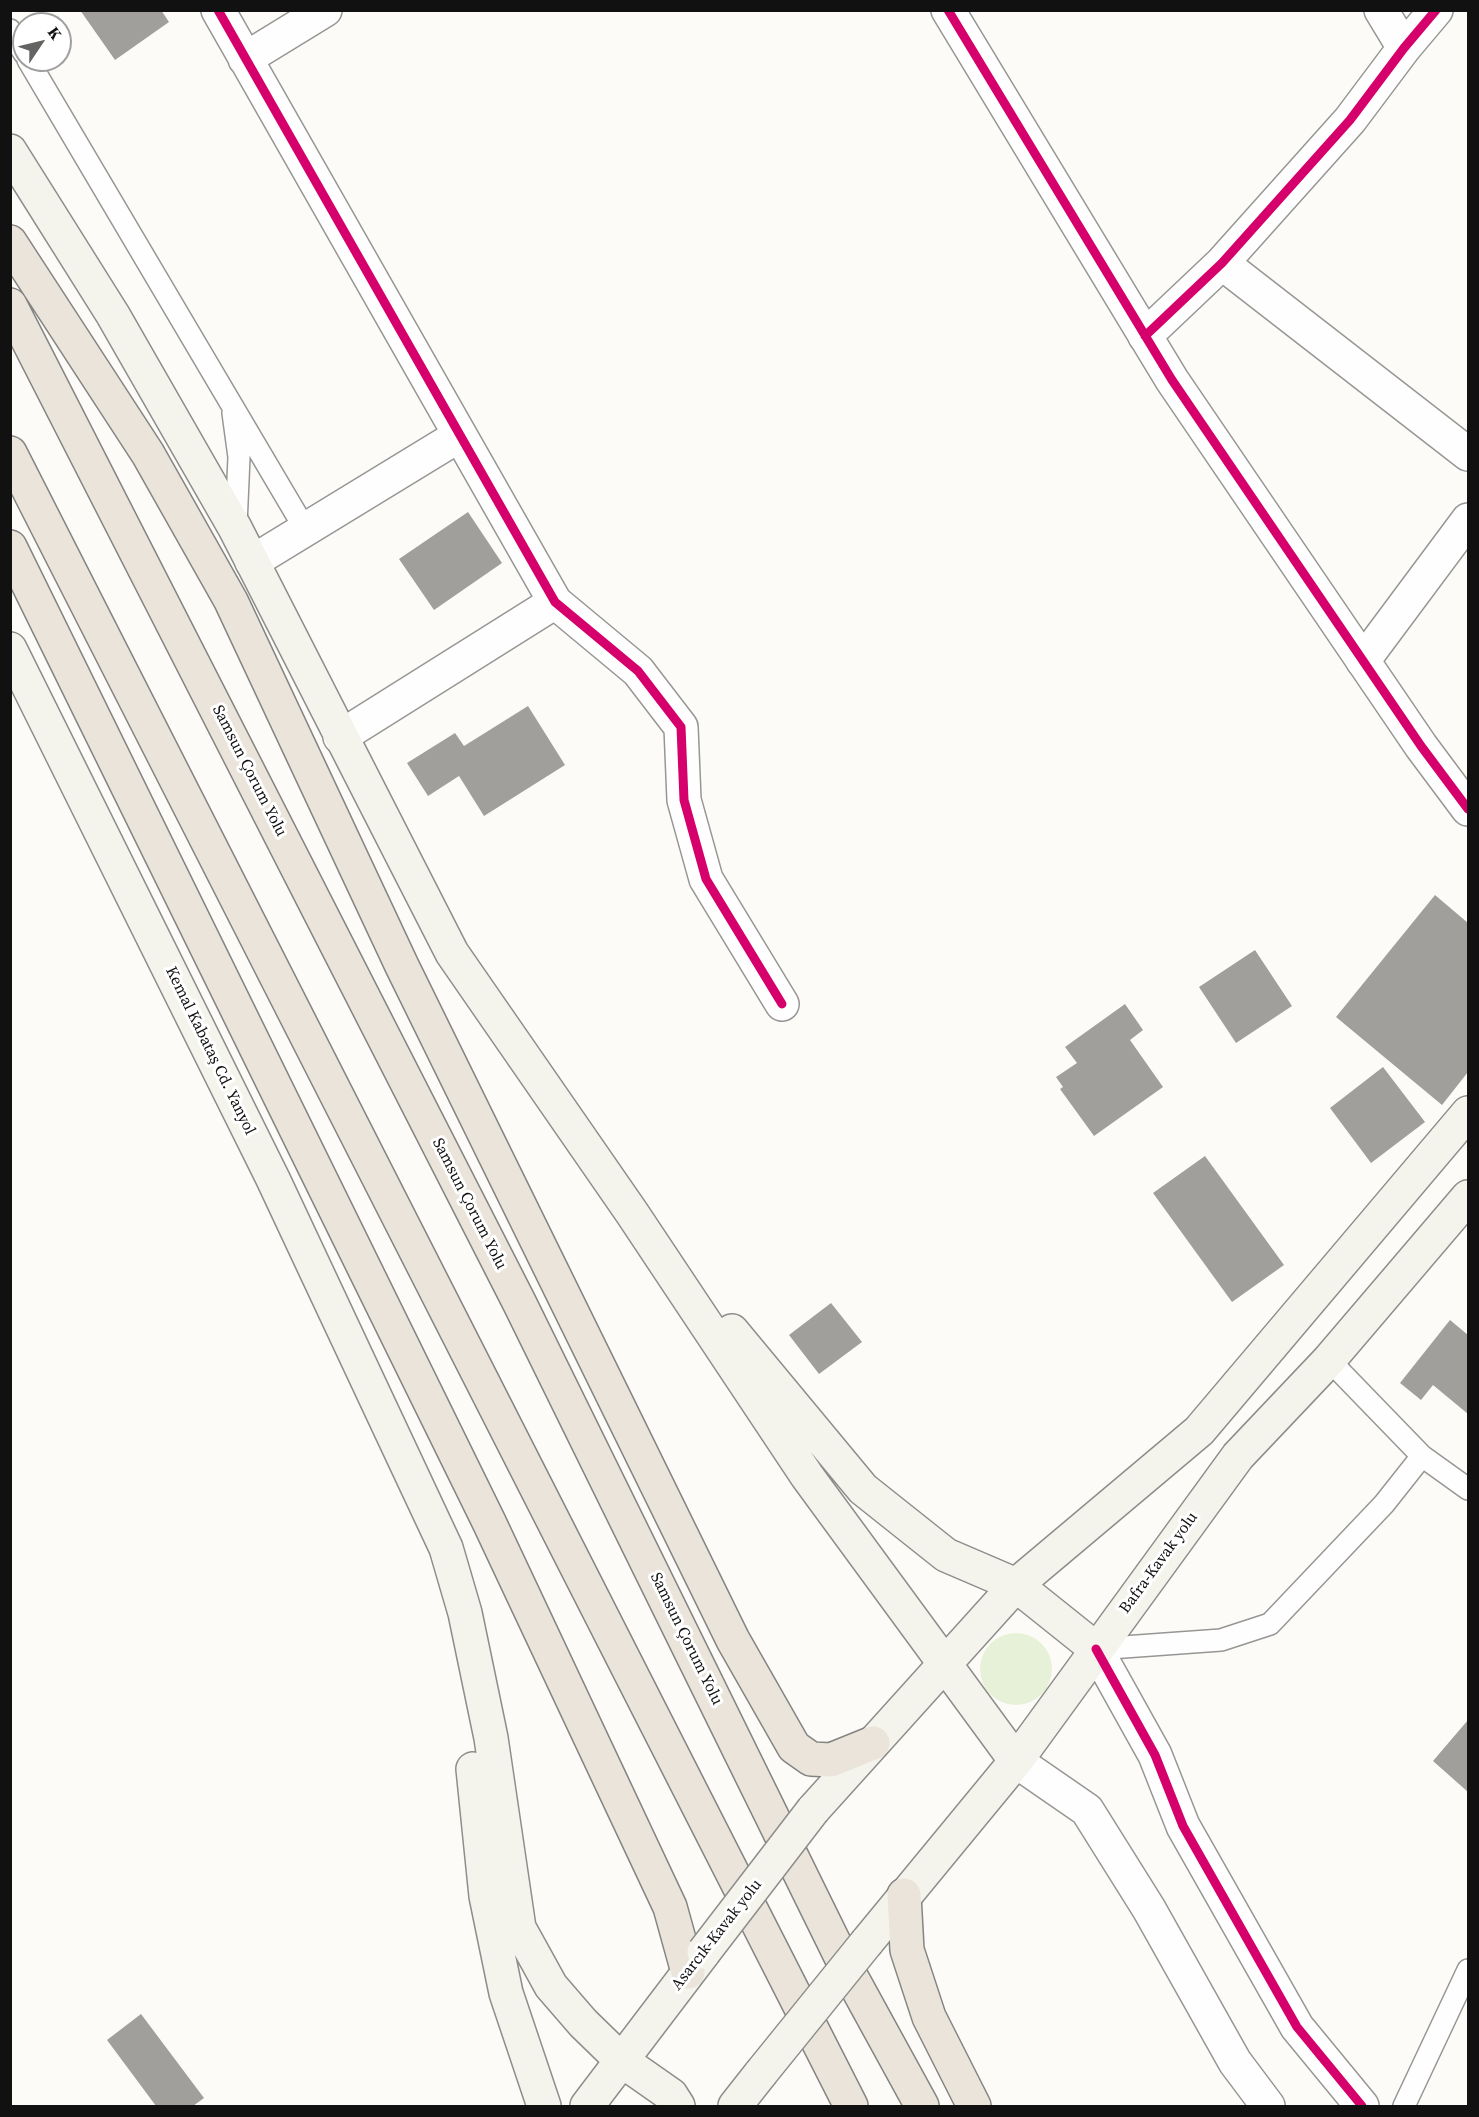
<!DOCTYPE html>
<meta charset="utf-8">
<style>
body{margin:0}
#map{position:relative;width:1479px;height:2117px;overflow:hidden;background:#fcfbf7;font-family:"Source Serif 4",serif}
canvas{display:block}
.frame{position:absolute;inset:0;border:12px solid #111;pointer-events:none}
.north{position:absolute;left:12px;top:12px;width:60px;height:60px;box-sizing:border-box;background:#fff;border:2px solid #a0a0a0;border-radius:50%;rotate:55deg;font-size:16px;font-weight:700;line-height:24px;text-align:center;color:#111}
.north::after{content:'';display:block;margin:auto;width:21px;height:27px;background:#636362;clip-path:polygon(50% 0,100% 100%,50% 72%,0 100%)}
</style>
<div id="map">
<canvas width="1479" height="2117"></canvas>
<div class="frame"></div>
<div class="north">K</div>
</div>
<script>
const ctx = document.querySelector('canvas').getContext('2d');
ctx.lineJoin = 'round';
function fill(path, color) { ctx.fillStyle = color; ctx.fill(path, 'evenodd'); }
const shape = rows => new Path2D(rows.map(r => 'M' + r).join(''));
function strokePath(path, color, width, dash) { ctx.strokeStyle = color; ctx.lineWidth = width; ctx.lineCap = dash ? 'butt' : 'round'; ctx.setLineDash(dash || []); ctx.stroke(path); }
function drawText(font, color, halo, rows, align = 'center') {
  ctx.font = font + ' "Source Serif 4",serif'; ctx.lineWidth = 6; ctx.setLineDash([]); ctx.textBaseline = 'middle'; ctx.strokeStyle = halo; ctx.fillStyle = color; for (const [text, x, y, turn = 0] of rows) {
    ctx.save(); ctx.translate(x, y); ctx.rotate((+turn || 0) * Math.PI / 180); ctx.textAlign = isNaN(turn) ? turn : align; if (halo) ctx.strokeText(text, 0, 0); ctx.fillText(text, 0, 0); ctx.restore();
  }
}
fill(shape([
 '980 1669a36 36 0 1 1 72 0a36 36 0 1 1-72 0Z'
]), '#e7f1d8');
fill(shape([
 [80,10,161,10,169,22,115,60],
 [468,512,502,563,434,610,399,559],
 [528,706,565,765,484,816,459,776,428,796,407,763,455,733,464,746],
 [1435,895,1468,923,1468,1072,1442,1105,1336,1017],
 [1255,950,1292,1006,1236,1043,1199,987],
 [1125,1004,1143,1030,1130,1040,1163,1087,1094,1136,1060,1089,1063,1087,1056,1077,1077,1063,1065,1047],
 [1383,1067,1425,1122,1371,1163,1330,1108],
 [1205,1156,1284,1265,1232,1302,1153,1193],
 [831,1303,862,1342,819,1374,789,1335],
 [1450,1320,1468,1335,1468,1414,1433,1385,1421,1400,1400,1383],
 [1468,1720,1468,1792,1433,1761],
 [141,2014,204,2098,193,2106,156,2106,107,2040]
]), '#a09f9c');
const service = shape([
 [10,30,24,53],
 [28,60,305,529],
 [233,413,239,457,236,525],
 [1329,1360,1422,1456,1468,1489],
 [1096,1649,1221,1640,1270,1624,1384,1504,1422,1456],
 [1404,2106,1468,1970]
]);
const minor = shape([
 [218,10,555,602,638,671,681,727,684,800,706,879,782,1004],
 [1381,10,1404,48],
 [245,59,325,10],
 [1222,263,1468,454],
 [1145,336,1222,263,1350,120,1404,48,1436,10],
 [252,562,460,435],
 [1363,661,1468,520],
 [340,737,555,602]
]);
const tertiary = shape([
 [948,10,1172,380,1421,746,1468,809],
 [1096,1649,1155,1755,1183,1826,1297,2027,1362,2106],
 [1016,1761,1087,1810,1149,1909,1235,2062,1268,2106]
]);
const secondary = shape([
 [10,151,113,315,235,528,452,953,632,1213,807,1476,1016,1761],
 [10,649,273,1179,446,1548,465,1613,491,1738,519,1928,551,1986,583,2023,621,2060,671,2095,678,2106],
 [732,1331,863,1489,946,1555,1016,1585,1096,1649],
 [473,1769,486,1896,506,1993,544,2106],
 [813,1810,1016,1585,1199,1431,1468,1113],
 [867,1942,1016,1761,1238,1456,1329,1360,1468,1197],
 [587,2106,704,1952],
 [735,2106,761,2073]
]);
const trunk = shape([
 [10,242,148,454,231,601,402,966,733,1640,794,1747,811,1759,831,1760,873,1743],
 [10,305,519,1302,848,1971,922,2106],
 [10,453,851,2106],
 [10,547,489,1522,670,1907,688,1972],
 [904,1895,907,1950,929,2017,974,2106]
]);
strokePath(service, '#979695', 24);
strokePath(minor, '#979695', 36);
strokePath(tertiary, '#979695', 36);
strokePath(secondary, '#8d8d8b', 36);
strokePath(trunk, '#848482', 36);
strokePath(service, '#fffefe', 21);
strokePath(minor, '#fffefe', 33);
strokePath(tertiary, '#fffefe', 33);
strokePath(secondary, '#f5f4ec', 33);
strokePath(trunk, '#eae4da', 33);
const secondaryBridge = shape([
 [704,1952,813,1810],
 [761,2073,867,1942]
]);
strokePath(secondaryBridge, '#8d8d8b', 36, []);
strokePath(secondaryBridge, '#f5f4ec', 33);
strokePath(shape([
 [218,10,555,602,638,671,681,727,684,800,706,879,782,1004],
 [948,10,1172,380,1421,746,1468,809],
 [1145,336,1222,263,1350,120,1404,48,1436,10],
 [1096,1649,1155,1755,1183,1826,1297,2027,1362,2106]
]), '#d6006c', 9);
drawText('16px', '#111', '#fff', [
 ["Samsun Çorum Yolu",249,771,63],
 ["Kemal Kabataş Cd. Yanyol",210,1051,64],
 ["Samsun Çorum Yolu",469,1204,63],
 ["Bafra-Kavak yolu",1159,1563,-54],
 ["Samsun Çorum Yolu",686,1639,64],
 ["Asarcık-Kavak yolu",717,1935,-52]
]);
</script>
